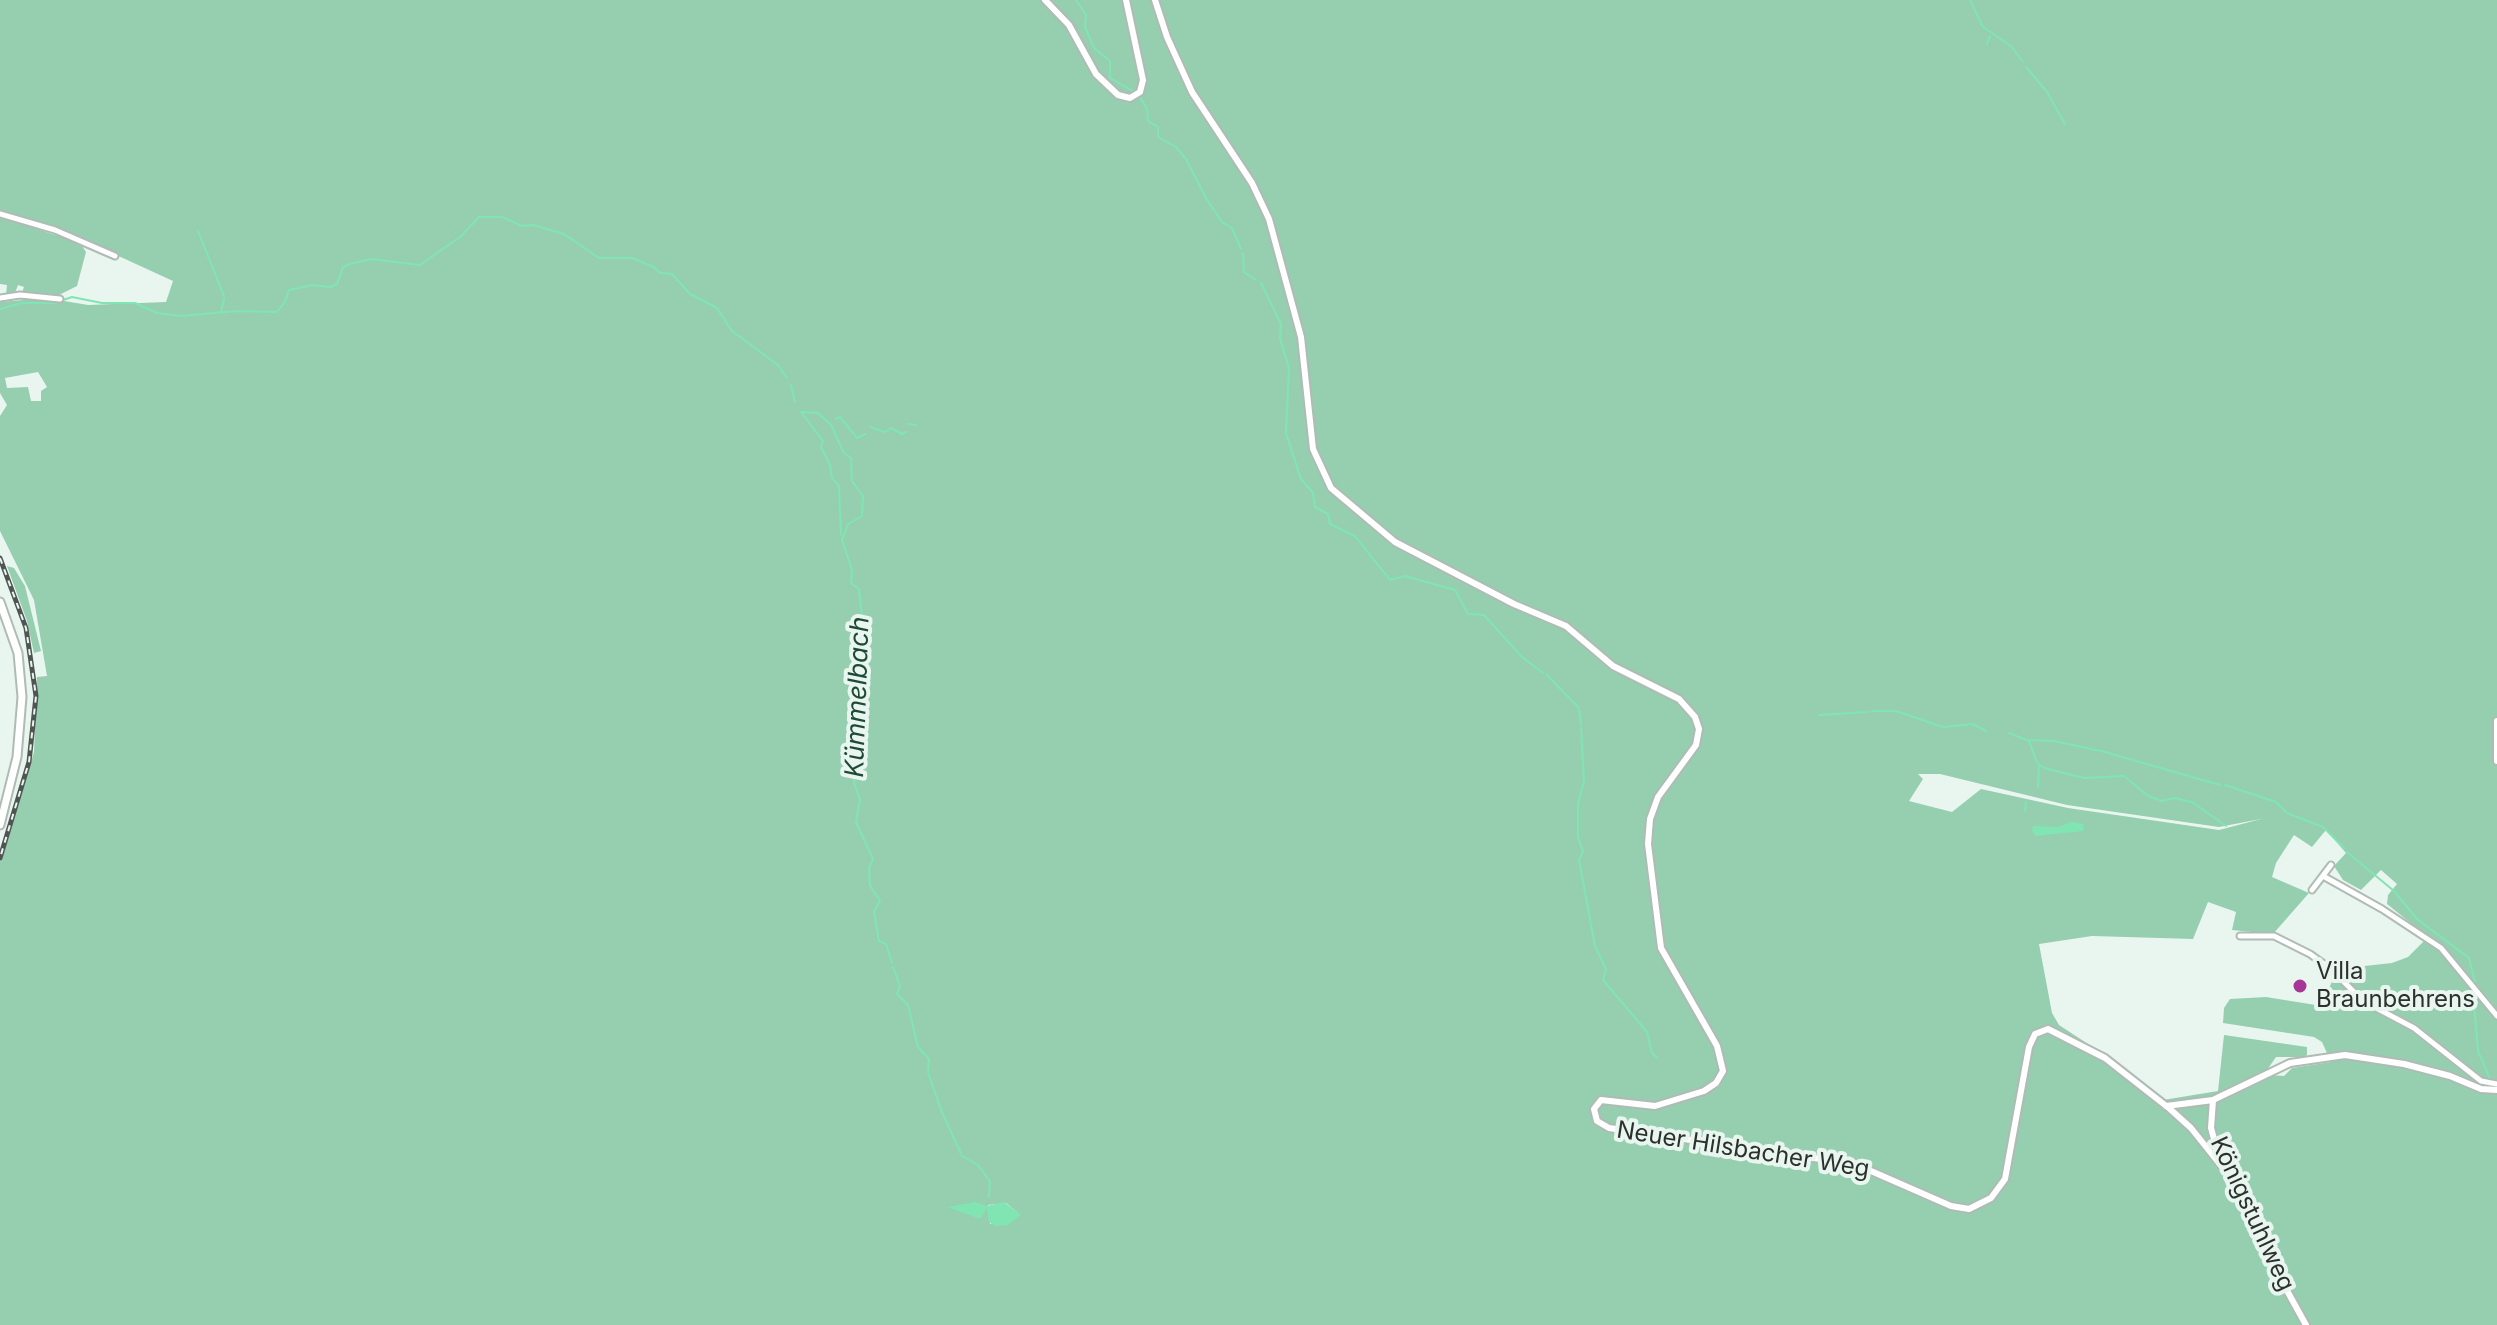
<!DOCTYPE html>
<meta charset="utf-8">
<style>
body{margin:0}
canvas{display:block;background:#e9f6ef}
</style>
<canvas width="2497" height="1325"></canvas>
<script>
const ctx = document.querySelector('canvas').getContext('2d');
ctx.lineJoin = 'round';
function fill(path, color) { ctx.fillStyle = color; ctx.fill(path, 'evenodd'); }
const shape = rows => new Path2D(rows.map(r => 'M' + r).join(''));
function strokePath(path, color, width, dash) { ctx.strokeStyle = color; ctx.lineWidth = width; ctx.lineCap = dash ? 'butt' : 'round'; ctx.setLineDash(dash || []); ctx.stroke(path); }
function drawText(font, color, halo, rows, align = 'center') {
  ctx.font = font + ' Inter,sans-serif'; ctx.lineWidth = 8; ctx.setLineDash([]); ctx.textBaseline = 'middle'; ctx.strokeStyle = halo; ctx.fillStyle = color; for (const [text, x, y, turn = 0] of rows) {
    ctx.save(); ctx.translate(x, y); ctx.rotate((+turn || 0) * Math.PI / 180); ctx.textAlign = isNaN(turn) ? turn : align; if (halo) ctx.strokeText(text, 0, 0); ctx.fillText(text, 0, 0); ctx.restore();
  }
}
fill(shape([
 [0,0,2497,0,2497,1325,0,1325,0,862,34,752,37,677,47,676,34,600,0,531,0,416,7,405,0,393,0,302,46,298,88,305,166,302,173,281,64,231,0,212],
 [38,372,47,387,41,391,41,401,31,401,28,387,7,388,5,378],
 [1918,774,1940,774,2067,805,2219,827,2261,819,2219,830,2068,808,1981,789,1952,812,1909,801,1923,779],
 [2326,830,2346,853,2334,866,2343,880,2361,890,2381,870,2397,884,2388,895,2387,904,2428,937,2408,957,2392,963,2337,969,2322,1006,2266,997,2230,999,2224,1008,2223,1023,2314,1037,2322,1042,2331,1062,2292,1068,2284,1076,2269,1075,2267,1070,2276,1057,2303,1057,2307,1055,2307,1047,2224,1035,2218,1091,2163,1100,2114,1061,2059,1025,2052,1013,2039,944,2092,936,2193,939,2208,902,2236,912,2232,930,2273,934,2309,893,2272,877,2276,863,2294,835,2312,847],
 [1006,1203,1018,1213,990,1224,988,1205],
 [0,217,80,243,86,252,77,286,57,296,22,293,24,287,18,285,15,293,6,295,7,285,0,284],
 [7,566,14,568,25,586,41,651,34,653,27,621]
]), '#95cfb0');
fill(shape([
 [2071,822,2084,824,2083,831,2036,836,2032,831,2033,826,2058,827],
 [975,1202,987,1206,1004,1202,1021,1215,1008,1225,995,1226,989,1222,987,1208,980,1219,948,1207]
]), '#80e5b3');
strokePath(shape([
 [1076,0,1086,15,1085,27,1094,48,1110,61,1110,78,1135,92],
 [1970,0,1983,27,2011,46,2023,62],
 [1987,44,1990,36],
 [2026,67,2047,92,2065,124],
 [1140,97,1147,109,1148,121,1158,127,1158,137,1176,147,1186,159,1207,200,1222,222,1232,228,1241,249],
 [198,231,224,296],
 [1243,253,1244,272,1256,280],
 [1261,283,1281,324,1280,339,1289,368,1286,433,1301,479,1313,493,1315,507,1328,514,1330,524,1355,536,1390,580,1405,576,1455,590,1468,614,1484,615,1522,657,1543,673],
 [0,309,22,303,54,303,72,297,102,303,135,303,157,313,181,316,236,311,277,312,285,302,289,290,312,285,331,287,337,284,343,267,350,264,371,259,420,265,460,237,479,217,502,217,522,226,533,225,564,234,599,258,632,258,654,267,660,273,672,274,690,294,717,308,732,331,778,365,787,378],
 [221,312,224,299],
 [791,385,795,402],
 [801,412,818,413,831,425,844,453,851,458,852,481,863,496,862,516,848,524,842,540,852,570,851,583,859,589,864,635,859,647,860,700,853,730,858,736,854,745,854,783,860,799,856,822,873,859,869,868,870,886,880,901,874,911,879,941,886,944,892,963],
 [801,412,823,441,821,447,830,465,832,478,839,486,841,535],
 [836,419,840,417,857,438,865,434],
 [908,424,916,425],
 [870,427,885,432,891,428,902,434,906,432],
 [1547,675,1579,708,1581,725],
 [1872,711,1896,711,1943,727,1973,724,1986,731],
 [1819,715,1868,712],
 [1581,728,1584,781,1578,804,1578,838,1583,851,1579,860,1595,946,1606,969,1603,980,1647,1032,1652,1053,1657,1058],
 [2009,733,2029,741,2037,763,2044,768,2084,778,2124,776,2148,796,2162,801,2175,798,2192,802,2226,826],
 [2028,740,2054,741,2105,752,2220,785],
 [2225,785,2276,802,2287,813,2323,827,2344,848],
 [2038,787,2039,765],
 [2025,811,2026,802],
 [2347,852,2394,891,2417,919,2469,958,2475,982],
 [893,967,900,986,897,994,908,1005,918,1047,929,1059,928,1072,941,1110,962,1156,978,1165,990,1182,989,1197],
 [2473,991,2478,1051,2490,1079]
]), '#80e5b3', 2);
const minor = shape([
 [0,214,55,230,115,256],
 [0,298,20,295,60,299],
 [2323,876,2382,909,2441,948,2497,1016],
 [2312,890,2331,865],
 [2240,936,2274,936,2310,954,2331,969,2363,1001,2414,1028,2481,1081,2497,1084]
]);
const tertiary = shape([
 [1045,0,1069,25,1096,74,1118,95,1130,98,1140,92,1143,80,1126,0],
 [1155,0,1167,37,1192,92,1252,183,1269,219,1301,337,1313,449,1331,488,1395,542,1514,604,1566,626,1613,666,1679,699,1695,717,1699,729,1696,745,1658,797,1650,819,1648,844,1661,948,1717,1046,1723,1071,1716,1083,1704,1091,1655,1106,1601,1100,1594,1109,1597,1121,1609,1128,1855,1164,1951,1206,1969,1209,1991,1198,2005,1179,2029,1047,2035,1034,2048,1029,2105,1058,2170,1109,2191,1128,2231,1178],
 [2497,721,2497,761],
 [2213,1100,2211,1128,2216,1146,2253,1229,2306,1325],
 [2166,1106,2213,1100,2290,1063,2345,1055,2404,1064,2450,1076,2481,1089,2497,1090]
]);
const primary = shape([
 [0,602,18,653,22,697,17,757,0,825]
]);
strokePath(minor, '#afbbb4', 9);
strokePath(tertiary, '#afbbb4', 10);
strokePath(primary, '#afbbb4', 11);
strokePath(minor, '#fff', 5);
strokePath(tertiary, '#fff', 6);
strokePath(primary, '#fff', 7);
const rail = shape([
 [0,558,26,628,36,696,29,762,0,858]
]);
strokePath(rail, '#4f5552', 5);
strokePath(rail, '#e9f6ef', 2, [6]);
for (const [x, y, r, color] of [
 [2300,986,8,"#a63796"]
]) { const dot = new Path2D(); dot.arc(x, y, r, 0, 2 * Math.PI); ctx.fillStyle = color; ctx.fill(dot); strokePath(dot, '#e9f6ef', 3); }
drawText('24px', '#2c312e', '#e9f6ef', [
 ["Villa",2316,972],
 ["Braunbehrens",2316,1000]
], 'left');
drawText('24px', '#2c312e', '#e9f6ef', [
 ["Neuer Hilsbacher Weg",1743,1150,9],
 ["Königstuhlweg",2252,1214,65]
]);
drawText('italic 26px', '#1f4b36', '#e9f6ef', [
 ["Kümmelbach",858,697,-88]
]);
</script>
